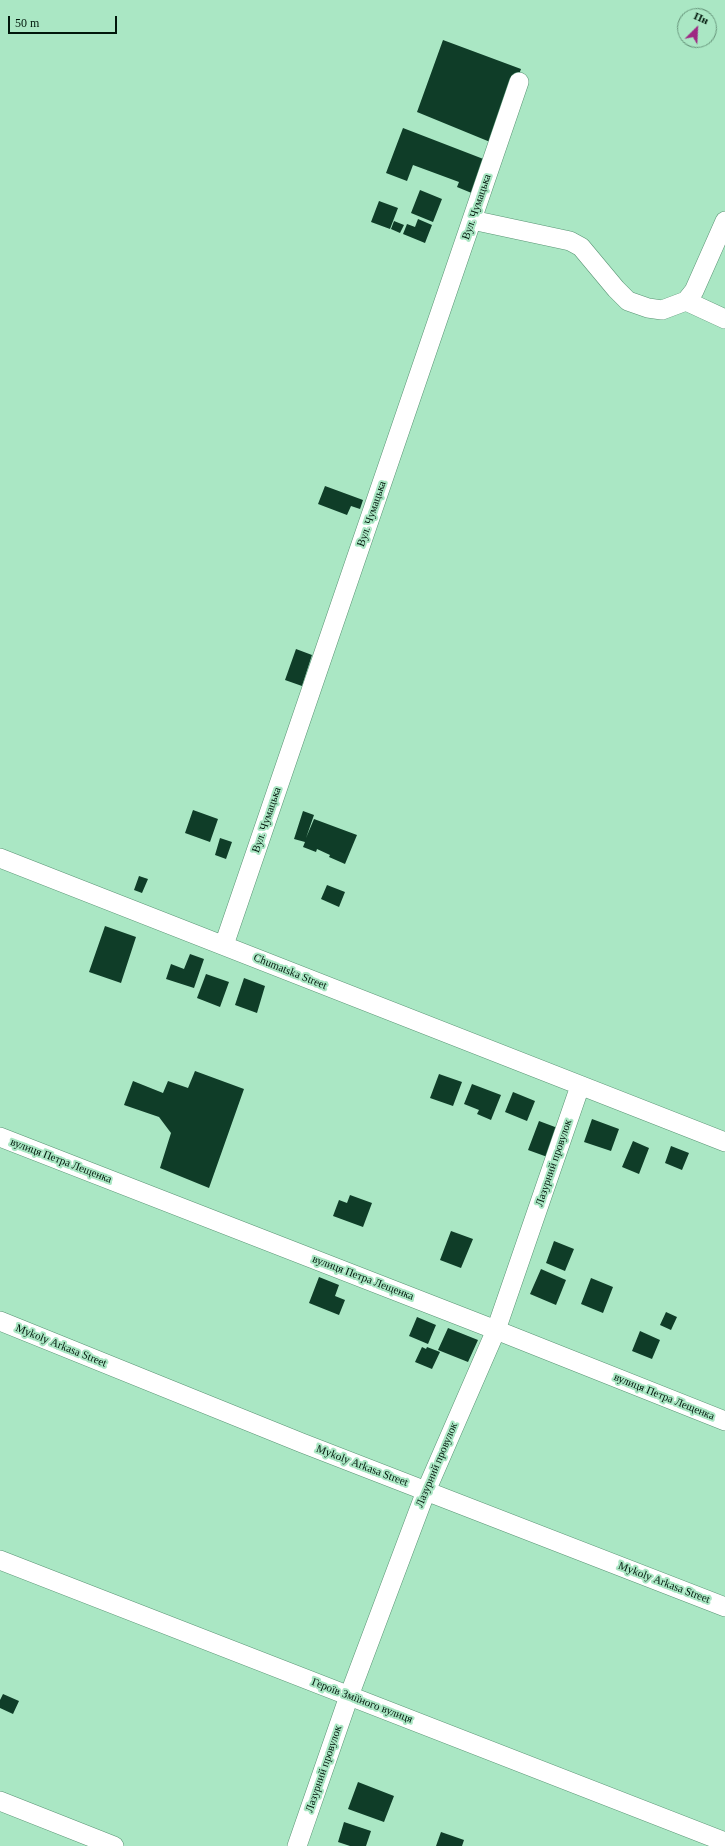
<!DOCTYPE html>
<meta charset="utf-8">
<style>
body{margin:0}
#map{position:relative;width:725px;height:1846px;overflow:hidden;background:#aae7c4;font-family:Georgia,serif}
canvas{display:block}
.north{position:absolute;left:677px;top:8px;width:40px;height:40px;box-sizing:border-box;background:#aae7c4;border:1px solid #66947a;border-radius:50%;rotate:24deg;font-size:11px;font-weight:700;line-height:16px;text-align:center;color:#01170b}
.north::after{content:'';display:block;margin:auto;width:14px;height:18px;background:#9e2883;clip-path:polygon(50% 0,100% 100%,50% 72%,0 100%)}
.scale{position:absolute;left:8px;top:16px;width:109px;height:18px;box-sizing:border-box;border:2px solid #01170b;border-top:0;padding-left:5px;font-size:12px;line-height:14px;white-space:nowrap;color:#01170b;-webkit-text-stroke:3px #aae7c4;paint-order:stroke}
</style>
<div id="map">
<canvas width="725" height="1846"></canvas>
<div class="north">Пн</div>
<div class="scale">50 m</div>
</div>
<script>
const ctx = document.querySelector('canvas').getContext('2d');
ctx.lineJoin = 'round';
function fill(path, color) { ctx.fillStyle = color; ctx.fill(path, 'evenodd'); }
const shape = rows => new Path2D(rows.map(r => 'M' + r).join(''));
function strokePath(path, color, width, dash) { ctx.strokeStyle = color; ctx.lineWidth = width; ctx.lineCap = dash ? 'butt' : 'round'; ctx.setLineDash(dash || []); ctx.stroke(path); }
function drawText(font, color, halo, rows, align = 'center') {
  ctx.font = font + ' Georgia,serif'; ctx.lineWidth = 4; ctx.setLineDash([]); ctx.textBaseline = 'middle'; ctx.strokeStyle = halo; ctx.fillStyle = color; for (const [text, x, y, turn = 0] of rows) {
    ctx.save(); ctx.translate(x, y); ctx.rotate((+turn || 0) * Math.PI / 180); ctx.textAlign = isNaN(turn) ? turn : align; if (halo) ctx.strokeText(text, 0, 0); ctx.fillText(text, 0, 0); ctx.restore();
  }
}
fill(shape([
 [443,40,521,69,495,144,417,112],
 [403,128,486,160,474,194,457,187,459,182,413,165,407,181,386,173],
 [420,190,442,199,433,222,411,213],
 [379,201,398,208,390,229,371,222],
 [418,219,432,225,425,243,403,234,407,224,415,227],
 [394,221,404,225,400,233,391,229],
 [325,486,363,500,360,509,351,506,347,515,318,504],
 [296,649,312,655,302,686,285,680],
 [193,810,218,819,210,842,185,833],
 [303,811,314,815,306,838,314,819,357,835,345,864,329,857,330,855,317,849,316,852,303,847,305,842,294,839],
 [220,838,232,842,226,859,215,855],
 [139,876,148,879,142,893,134,890],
 [327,885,345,892,339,907,321,899],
 [105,926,136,937,121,983,89,972],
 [190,954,204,959,194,988,166,979,171,964,184,969],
 [206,974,229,982,220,1007,197,998],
 [244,978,265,986,257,1013,235,1005],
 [195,1071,244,1089,209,1188,160,1168,171,1133,159,1117,124,1105,133,1081,163,1093,168,1081,188,1088],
 [439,1074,462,1082,453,1106,430,1098],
 [472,1084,501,1095,491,1120,477,1114,479,1110,464,1104],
 [513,1092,535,1101,527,1121,505,1112],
 [592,1119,619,1129,611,1151,584,1142],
 [539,1121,563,1130,553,1159,528,1150],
 [633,1141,649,1148,639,1174,622,1167],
 [671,1146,689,1153,682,1170,665,1163],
 [350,1195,372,1203,363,1227,333,1216,339,1200,347,1203],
 [451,1231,473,1239,461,1268,440,1260],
 [554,1241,574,1249,565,1271,546,1263],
 [541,1269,566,1280,556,1305,530,1294],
 [319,1277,339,1285,335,1296,345,1300,339,1315,309,1303],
 [591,1278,613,1287,603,1313,581,1304],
 [666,1312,677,1317,671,1330,660,1325],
 [417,1317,436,1325,428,1344,409,1336],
 [448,1328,478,1340,468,1362,438,1350],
 [640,1331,660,1340,652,1359,632,1351],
 [422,1347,426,1349,427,1347,440,1352,432,1369,415,1362],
 [3,1694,19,1701,13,1714,0,1708,0,1700],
 [358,1782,394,1796,384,1822,348,1809],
 [344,1822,371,1831,366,1846,350,1846,338,1842],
 [441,1832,464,1840,462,1846,436,1846]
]), '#0f3d28');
const minor = shape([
 [472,220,570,241,581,247,616,289,628,301,648,308,662,310,686,301,694,291,725,221],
 [686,301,725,319],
 [0,858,725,1142],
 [224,945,519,82],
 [0,1137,496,1330,725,1421],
 [0,1321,302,1443,725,1607],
 [0,1560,725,1842],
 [0,1801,114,1846],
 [297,1846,349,1696,426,1491,496,1330,580,1086]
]);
strokePath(minor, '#599474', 20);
strokePath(minor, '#fff', 19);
drawText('11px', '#01170b', '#aae7c4', [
 ["Вул. Чумацька",477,207,-71],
 ["Вул. Чумацька",372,514,-71],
 ["Вул. Чумацька",267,820,-71],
 ["Chumatska Street",290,972,22],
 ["вулиця Петра Лещенка",61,1161,21],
 ["Лазурний провулок",554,1163,-71],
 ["вулиця Петра Лещенка",363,1278,21],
 ["Mykoly Arkasa Street",61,1346,22],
 ["вулиця Петра Лещенка",664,1397,22],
 ["Лазурний провулок",437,1465,-67],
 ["Mykoly Arkasa Street",362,1466,21],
 ["Mykoly Arkasa Street",664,1583,21],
 ["Героїв Зміїного вулиця",362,1701,21],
 ["Лазурний провулок",324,1769,-71]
]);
</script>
